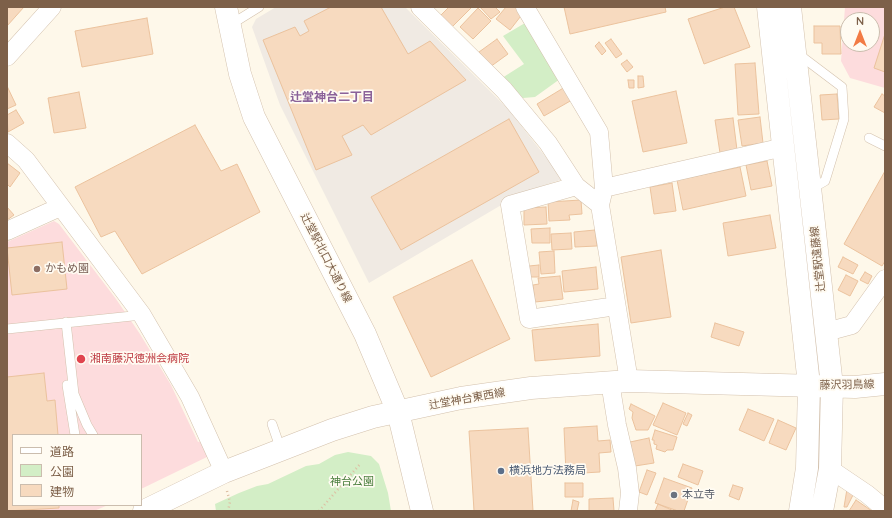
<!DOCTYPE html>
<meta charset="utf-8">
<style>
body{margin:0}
#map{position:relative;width:892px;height:518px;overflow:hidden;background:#fef8ea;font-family:Quicksand,"Noto Sans JP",sans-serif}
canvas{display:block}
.frame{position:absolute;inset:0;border:8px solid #7d6049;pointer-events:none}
.legend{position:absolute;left:12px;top:434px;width:130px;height:72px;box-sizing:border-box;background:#fffbf2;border:1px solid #cbbdae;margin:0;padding:5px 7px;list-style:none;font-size:12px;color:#7d6049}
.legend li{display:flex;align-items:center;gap:8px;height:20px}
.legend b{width:20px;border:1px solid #cbbdae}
.north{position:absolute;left:840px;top:12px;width:40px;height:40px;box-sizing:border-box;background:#fffbf2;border:1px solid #cbbdae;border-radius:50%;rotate:0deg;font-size:11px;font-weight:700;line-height:16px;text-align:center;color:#7d6049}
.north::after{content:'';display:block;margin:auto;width:14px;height:18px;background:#f27b45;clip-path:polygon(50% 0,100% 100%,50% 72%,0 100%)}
</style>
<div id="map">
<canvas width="892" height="518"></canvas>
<div class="frame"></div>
<ul class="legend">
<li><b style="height:5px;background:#fff"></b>道路</li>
<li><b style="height:11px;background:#d3eec6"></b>公園</li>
<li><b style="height:11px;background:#f7dabf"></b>建物</li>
</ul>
<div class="north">N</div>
</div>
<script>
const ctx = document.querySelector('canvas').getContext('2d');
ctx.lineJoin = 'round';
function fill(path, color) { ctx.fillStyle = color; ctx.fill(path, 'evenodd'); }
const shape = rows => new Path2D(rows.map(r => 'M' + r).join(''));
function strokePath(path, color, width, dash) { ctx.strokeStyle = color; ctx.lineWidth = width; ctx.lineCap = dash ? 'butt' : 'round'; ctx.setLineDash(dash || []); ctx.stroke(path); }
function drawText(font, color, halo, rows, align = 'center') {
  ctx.font = font + ' Quicksand,"Noto Sans JP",sans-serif'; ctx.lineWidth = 3.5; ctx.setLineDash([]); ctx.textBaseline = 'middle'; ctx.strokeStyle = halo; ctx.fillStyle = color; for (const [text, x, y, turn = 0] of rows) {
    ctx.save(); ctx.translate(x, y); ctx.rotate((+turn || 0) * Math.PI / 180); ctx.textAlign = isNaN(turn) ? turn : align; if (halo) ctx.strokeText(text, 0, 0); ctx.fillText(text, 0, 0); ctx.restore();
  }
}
fill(shape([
 [276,7,405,7,508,109,563,179,503,199,503,204,369,283,280,105,252,27,256,19]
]), '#f0eae3');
fill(shape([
 [845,7,885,7,885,88,850,78,841,61],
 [848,20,872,20,872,44,848,44],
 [54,221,59,224,116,299,140,334,171,385,198,442,202,441,209,456,141,489,141,435,13,435,13,505,108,505,94,511,7,511,7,242]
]), '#fddcdd');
fill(shape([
 [525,23,560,79,535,97,523,98,502,78,524,64,503,36],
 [348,452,371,456,379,464,388,493,391,511,216,511,215,504,239,493,257,486,268,484,306,466,319,464,335,455]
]), '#d3eec6');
const building = shape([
 [7,7,24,7,7,26,7,7],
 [331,7,381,7,408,54,430,41,466,80,371,135,363,125,342,136,352,155,316,170,263,40,295,27,300,36,309,31,304,21,331,7],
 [449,7,472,7,452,27,441,15,449,7],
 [480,7,495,7,500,12,491,19,480,7],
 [506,7,518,7,524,12,510,30,496,19,506,7],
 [564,7,665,7,666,12,570,34,564,7],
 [725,7,734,7,750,47,704,64,688,19,725,7],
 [478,8,491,21,473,39,460,27,478,8],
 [147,18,153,54,82,67,75,31,147,18],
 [814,26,840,26,841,54,822,54,822,43,814,43,814,26],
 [885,34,885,72,874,68,885,34],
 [497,39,508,54,490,67,479,52,497,39],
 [611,39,622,54,616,58,605,43,611,39],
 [599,42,606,51,602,55,595,46,599,42],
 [627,60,633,67,627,72,621,64,627,60],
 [755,63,759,114,738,115,735,64,755,63],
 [638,76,643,76,644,87,638,88,638,76],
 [628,80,634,80,634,88,629,88,628,80],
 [7,86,16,105,7,109,7,86],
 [565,87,572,100,544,116,537,104,565,87],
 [676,91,687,143,643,152,632,101,676,91],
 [79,92,86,128,54,133,48,98,79,92],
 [837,94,839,119,822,120,820,95,837,94],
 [882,94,885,96,885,113,874,107,882,94],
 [16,110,24,123,8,132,7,115,16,110],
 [760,117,763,143,742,146,738,120,760,117],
 [733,118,737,150,720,153,715,120,733,118],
 [509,119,539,172,401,250,371,197,509,119],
 [195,125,221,171,237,164,260,212,142,274,115,231,101,237,75,187,195,125],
 [767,161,772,186,751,190,746,165,767,161],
 [7,163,20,173,10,187,7,184,7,163],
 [740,167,746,196,683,210,677,180,740,167],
 [885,171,885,261,882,266,844,244,885,171],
 [672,183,676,211,654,214,650,187,672,183],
 [581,200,582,214,569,215,570,220,549,221,548,202,581,200],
 [7,207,14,215,7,220,7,207],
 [546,207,547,224,524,225,524,208,546,207],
 [770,215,776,248,728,256,723,223,770,215],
 [550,228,550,243,532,243,531,229,550,228],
 [595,230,597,246,575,247,574,232,595,230],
 [571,233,572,249,552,250,551,234,571,233],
 [62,242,67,289,12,295,7,248,62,242],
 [661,250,671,317,631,323,621,257,661,250],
 [554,251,555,273,541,274,539,252,554,251],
 [843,257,858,265,853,274,838,267,843,257],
 [472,260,510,339,431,377,393,297,472,260],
 [539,265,539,277,530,277,529,266,539,265],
 [596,267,598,289,564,292,562,271,596,267],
 [865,272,872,276,868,284,860,280,865,272],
 [846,275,858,281,850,296,838,290,846,275],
 [560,276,563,299,535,302,533,285,539,284,538,278,560,276],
 [715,323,744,332,739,346,711,337,715,323],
 [598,324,600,356,535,361,532,330,598,324],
 [44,373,47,401,55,400,58,435,13,435,13,505,59,505,59,508,7,511,7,377,44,373],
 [663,403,686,413,677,435,653,425,663,403],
 [631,404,655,416,648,430,636,430,632,418,633,412,629,409,631,404],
 [748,409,774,419,764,441,739,430,748,409],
 [688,413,692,415,687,426,683,424,688,413],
 [778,420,796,428,786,450,769,443,778,420],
 [597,426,598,441,610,440,611,452,599,453,600,472,566,474,564,428,597,426],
 [528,428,533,511,474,511,469,431,528,428],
 [655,430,677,437,673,450,667,450,665,452,656,449,657,445,654,444,654,440,652,440,655,430],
 [649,438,654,463,635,466,630,442,649,438],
 [683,464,703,471,698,485,678,477,683,464],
 [647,470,656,473,647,495,639,492,647,470],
 [664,478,692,488,684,511,678,511,655,503,664,478],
 [565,483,583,483,583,497,565,497,565,483],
 [733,485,743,488,739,500,729,496,733,485],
 [847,489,854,493,847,507,844,507,847,489],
 [613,498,614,511,589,511,589,499,613,498],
 [573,500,579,502,577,511,571,511,573,500],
 [856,500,872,511,849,511,856,500],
 [658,504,674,511,655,511,658,504]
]);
fill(building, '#f7dabf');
strokePath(building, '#ebc29d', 1);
const service = shape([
 [230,25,259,7],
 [797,53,842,87,844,119,825,181,811,189],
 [869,138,885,146],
 [66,322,74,394,87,425,93,435],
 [7,329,142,315],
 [67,385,75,435],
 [272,424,281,450]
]);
const minor = shape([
 [420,7,504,90,548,143,576,186,600,205,629,381],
 [525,7,599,132,604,188,600,205],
 [7,57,52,7],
 [7,143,26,160,142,315,190,397,224,472],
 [576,186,510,205,529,319,616,306],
 [604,188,784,147],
 [7,231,60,207],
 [826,332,852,325,885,279],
 [610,382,617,425,627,468,630,493,628,511],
 [830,469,867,494,885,509]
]);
const tertiary = shape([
 [226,7,240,74,254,117,365,334,398,412,422,511],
 [768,7,809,385,807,468,800,511],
 [790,7,832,386,830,469,822,511],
 [144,511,224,472,332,430,373,417,461,398,531,388,629,381,855,387,885,384]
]);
strokePath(service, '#d3c1ad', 10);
strokePath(minor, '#d3c1ad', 19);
strokePath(tertiary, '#d3c1ad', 23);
strokePath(shape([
 [227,491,230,502,228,511],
 [319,511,361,463]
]), '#ddbda1', 2.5, [1, 3]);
strokePath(service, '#fff', 9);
strokePath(minor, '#fff', 18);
strokePath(tertiary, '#fff', 22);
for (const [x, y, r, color] of [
 [37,269,4,"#8d6e63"],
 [81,359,5,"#e0444e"],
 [501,471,4,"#5c6f8a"],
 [674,495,4,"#6b7280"]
]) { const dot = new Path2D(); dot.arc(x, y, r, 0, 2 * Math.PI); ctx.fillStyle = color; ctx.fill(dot); strokePath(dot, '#fffbf2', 1.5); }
drawText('11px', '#7d6049', '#fffbf2', [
 ["辻堂駅北口大通り線",326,258,63],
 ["辻堂駅遠藤線",818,259,-96],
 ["藤沢羽鳥線",847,385,-1],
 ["辻堂神台東西線",467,399,-10]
]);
drawText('11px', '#785e54', '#fffbf2', [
 ["かもめ園",45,269]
], 'left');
drawText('11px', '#be3a42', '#fffbf2', [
 ["湘南藤沢徳洲会病院",90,359]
], 'left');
drawText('11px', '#4e5e75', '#fffbf2', [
 ["横浜地方法務局",509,471]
], 'left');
drawText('11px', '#4a7e3d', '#fffbf2', [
 ["神台公園",352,482]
]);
drawText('11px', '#5b616d', '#fffbf2', [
 ["本立寺",682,495]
], 'left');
drawText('bold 12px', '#8b6299', '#fffbf2', [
 ["辻堂神台二丁目",332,97]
]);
</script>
